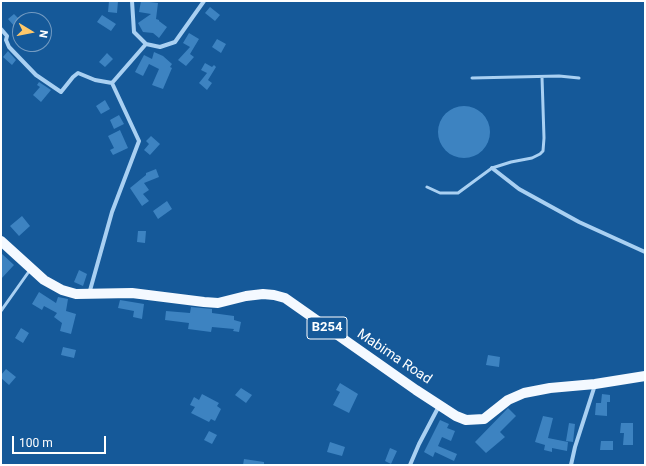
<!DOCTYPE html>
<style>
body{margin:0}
#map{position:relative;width:646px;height:466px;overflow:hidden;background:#155999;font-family:Roboto,sans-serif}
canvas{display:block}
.frame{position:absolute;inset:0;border:2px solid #fff;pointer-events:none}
.north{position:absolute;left:12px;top:12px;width:40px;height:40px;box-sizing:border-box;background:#155999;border:1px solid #739bc2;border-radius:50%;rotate:100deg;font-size:11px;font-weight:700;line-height:16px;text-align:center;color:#fff}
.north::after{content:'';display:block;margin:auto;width:14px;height:18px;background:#ffc86a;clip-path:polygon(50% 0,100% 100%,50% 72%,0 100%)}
.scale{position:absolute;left:12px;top:436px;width:94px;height:18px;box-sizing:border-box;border:2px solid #fff;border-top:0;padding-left:5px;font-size:12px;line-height:14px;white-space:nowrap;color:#fff;-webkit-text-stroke:3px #155999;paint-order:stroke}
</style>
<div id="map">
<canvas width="646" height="466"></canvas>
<div class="frame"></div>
<div class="north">N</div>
<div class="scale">100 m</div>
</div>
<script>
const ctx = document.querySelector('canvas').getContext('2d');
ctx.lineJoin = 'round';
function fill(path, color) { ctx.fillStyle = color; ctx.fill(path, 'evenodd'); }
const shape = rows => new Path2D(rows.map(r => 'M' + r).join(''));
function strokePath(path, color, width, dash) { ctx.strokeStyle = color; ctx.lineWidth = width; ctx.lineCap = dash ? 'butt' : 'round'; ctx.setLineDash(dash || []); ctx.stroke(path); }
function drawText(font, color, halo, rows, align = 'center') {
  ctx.font = font + ' Roboto,sans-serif'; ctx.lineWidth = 4; ctx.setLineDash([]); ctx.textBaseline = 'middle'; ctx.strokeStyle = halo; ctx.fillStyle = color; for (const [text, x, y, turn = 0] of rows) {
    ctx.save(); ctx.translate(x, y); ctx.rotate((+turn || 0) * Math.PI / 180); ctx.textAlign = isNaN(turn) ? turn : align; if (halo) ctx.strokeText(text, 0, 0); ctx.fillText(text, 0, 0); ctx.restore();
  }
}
fill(shape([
 [109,1,118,1,117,13,108,12],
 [141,1,158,3,156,19,159,20,159,21,167,27,159,38,153,33,143,32,138,23,151,14,139,12],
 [210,7,220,15,215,21,205,13],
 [14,14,20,20,20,25,16,28,8,19],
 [102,15,116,24,111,31,97,22],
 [189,33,199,39,190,54,194,57,186,66,178,60,190,47,183,43],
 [217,39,226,44,221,53,212,47],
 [8,51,16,60,12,65,3,57],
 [154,52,163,56,172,64,170,67,172,68,163,89,152,85,159,69,149,64,143,76,135,72,144,55,152,59],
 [107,53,113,59,105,67,99,62],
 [205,63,212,67,214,65,216,67,208,80,212,83,207,90,199,83,207,73,201,70],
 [39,82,51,90,41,102,33,95,40,87,37,85],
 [105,100,110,109,101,114,96,106],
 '438 132a26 26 0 1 1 52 0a26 26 0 1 1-52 0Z',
 [119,115,124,124,114,129,110,120],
 [120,130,128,148,113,155,110,150,114,148,108,136],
 [151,136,160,144,150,155,144,150,149,144,146,141],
 [156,169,159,177,144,183,149,190,143,194,149,201,142,206,130,188,146,175,146,173],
 [167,201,172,209,158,219,153,211],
 [22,216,30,226,19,236,10,226],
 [138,231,146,231,145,243,137,242],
 [1,253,14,265,1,279],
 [79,270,87,274,83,286,74,282],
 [39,292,56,303,58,297,68,299,66,311,76,314,71,334,60,331,62,323,54,317,57,313,44,306,42,310,32,304],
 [120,300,144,304,142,319,133,317,134,311,118,308],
 [191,307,212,309,212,313,234,316,234,320,241,322,239,332,233,331,234,329,212,327,211,332,188,329,189,323,165,320,166,311,190,313],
 [21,328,29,333,23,343,15,338],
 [63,347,76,350,74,358,61,355],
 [488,355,500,357,499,367,486,365],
 [6,369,16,377,9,385,1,378,1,375],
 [340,383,358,394,349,413,333,405,340,392,336,390],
 [241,388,252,395,246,403,235,395],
 [202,394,219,403,217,406,221,409,215,421,211,419,209,422,191,413,195,407,190,405,194,397,199,400],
 [602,394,610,395,610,402,607,402,607,416,595,415,596,403,601,403],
 [508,408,516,416,500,432,505,437,486,453,475,442],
 [543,416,553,418,548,438,568,442,567,451,552,448,552,452,544,450,545,445,535,442],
 [440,420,449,424,447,428,455,431,451,441,442,437,438,446,457,454,454,461,435,452,433,457,424,452],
 [569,423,575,424,573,442,566,441],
 [621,423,633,423,633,445,623,445,624,433,620,433],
 [209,431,217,435,212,444,204,440],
 [601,441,613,441,613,450,600,450],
 [330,442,345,447,342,456,327,452],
 [390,448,397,451,391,464,385,461],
 [244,459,264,462,264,465,243,465]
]), '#3d83c1');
strokePath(shape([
 [472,78,559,76,579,78],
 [427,187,440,193,458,193,492,168,511,162,532,158,540,154,543,151,544,138,542,77],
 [1,311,30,270]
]), '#a9d0f2', 3);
strokePath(shape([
 [1,29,7,36,6,40,9,47,36,75,61,92,73,77,78,73,95,80,112,83],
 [146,44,160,47,175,42,204,1],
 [492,168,519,189,579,222,645,252],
 [89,294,112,212,139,141,112,83,146,44,134,32,132,1],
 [410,465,419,444,439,406],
 [571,465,575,447,595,385]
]), '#a9d0f2', 4);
strokePath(shape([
 [1,241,44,280,62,290,76,294,132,293,204,302,218,303,246,296,263,294,274,295,285,298,416,390,456,416,466,420,484,419,508,400,524,393,550,388,595,384,645,376]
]), '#f4f9ff', 10);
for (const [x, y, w] of [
 [327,328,40]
]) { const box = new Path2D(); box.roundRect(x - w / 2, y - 11, w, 22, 3); ctx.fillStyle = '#155999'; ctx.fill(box); strokePath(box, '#fff', 1); }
drawText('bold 13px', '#fff', null, [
 ["B254",327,328]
]);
drawText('14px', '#fff', '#155999', [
 ["Mabima Road",394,357,34]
]);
</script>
